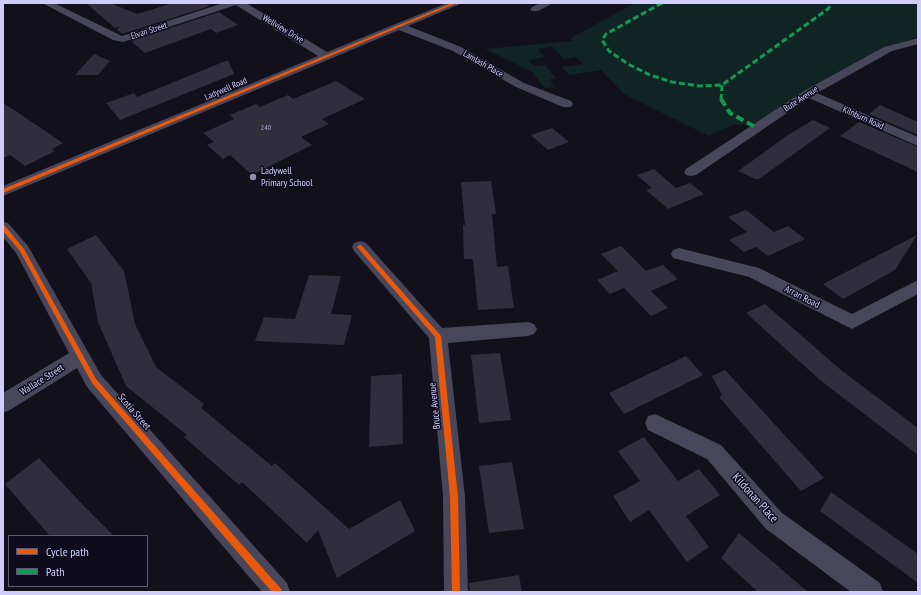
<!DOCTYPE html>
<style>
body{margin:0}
#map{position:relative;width:921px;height:595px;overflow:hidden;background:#12101a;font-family:"PT Sans Narrow",sans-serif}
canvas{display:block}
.frame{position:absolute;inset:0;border:4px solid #d0cdfb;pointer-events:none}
.legend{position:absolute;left:8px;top:535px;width:140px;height:52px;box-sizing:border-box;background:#0f0d1d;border:1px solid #5c5a76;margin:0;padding:5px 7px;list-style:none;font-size:12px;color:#d0cdfb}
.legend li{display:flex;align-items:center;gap:8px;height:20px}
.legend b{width:20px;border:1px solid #5c5a76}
</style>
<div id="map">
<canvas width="921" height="595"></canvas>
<div class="frame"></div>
<ul class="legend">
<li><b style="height:5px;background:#e8590c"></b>Cycle path</li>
<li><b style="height:5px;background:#139951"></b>Path</li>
</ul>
</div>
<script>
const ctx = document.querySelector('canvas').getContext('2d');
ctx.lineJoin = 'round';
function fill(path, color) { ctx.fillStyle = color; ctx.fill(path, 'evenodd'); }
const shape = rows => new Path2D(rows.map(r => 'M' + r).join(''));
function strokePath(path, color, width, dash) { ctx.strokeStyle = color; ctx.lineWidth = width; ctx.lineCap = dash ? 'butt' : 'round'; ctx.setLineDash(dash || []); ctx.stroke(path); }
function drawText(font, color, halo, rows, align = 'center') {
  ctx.font = font + ' "PT Sans Narrow",sans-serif'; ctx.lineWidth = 3; ctx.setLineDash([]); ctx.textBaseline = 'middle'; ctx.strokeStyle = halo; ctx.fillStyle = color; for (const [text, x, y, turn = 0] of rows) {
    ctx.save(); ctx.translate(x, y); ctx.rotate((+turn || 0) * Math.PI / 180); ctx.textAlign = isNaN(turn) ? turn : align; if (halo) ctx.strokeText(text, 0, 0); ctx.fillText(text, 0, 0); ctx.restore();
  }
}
fill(shape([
 [635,3,918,3,918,36,869,56,763,122,732,125,709,136,624,94,601,70,569,75,562,67,583,64,576,57,564,59,553,47,538,49,545,57,529,60,534,66,545,65,556,78,550,79,555,87,545,88,531,71,485,49,572,41,571,38]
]), '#112424');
fill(shape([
 [86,3,110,3,137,14,173,3,206,3,210,6,122,34,117,29,120,26,115,28],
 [219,12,238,25,216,33,211,29,145,53,131,41],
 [94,54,110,61,98,75,75,75],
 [228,60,234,74,120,120,106,103,134,93,137,97],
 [336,81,365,99,322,119,329,124,301,137,312,145,252,175,230,155,223,159,207,145,214,142,203,133,234,119,230,115,256,104,260,107,288,95,293,99],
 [3,103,17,112,63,143,52,149,55,151,25,166,10,155,3,158],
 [880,105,918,122,918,135,869,114],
 [813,120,830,128,759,179,755,179,738,171,788,135],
 [859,122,918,147,918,172,840,136],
 [552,128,569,142,548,150,531,135],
 [654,169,676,188,690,183,704,194,668,209,646,190,652,188,637,175],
 [491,181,496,214,492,214,497,267,508,266,514,308,478,310,473,259,464,259,463,225,465,225,461,182],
 [746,210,774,232,788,226,805,239,768,256,756,247,744,252,729,240,747,232,728,217],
 [96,235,124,271,135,324,156,367,204,404,201,408,272,466,275,463,349,529,400,500,415,531,337,578,318,530,307,543,242,482,239,485,184,437,187,435,126,386,98,322,91,283,67,249],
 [917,235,895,270,843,299,823,284],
 [621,246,646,271,663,265,678,279,651,291,668,308,651,316,624,288,610,294,597,280,618,271,601,254],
 [309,275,341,276,331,314,352,315,344,345,255,341,264,317,295,319],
 [765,304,841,370,918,428,918,455,820,380,746,313],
 [500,353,511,420,479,423,471,355],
 [686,356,703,375,624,414,609,393],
 [725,370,824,478,801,491,719,397,722,395,712,376],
 [402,374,403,444,369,447,371,376],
 [644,437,678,481,699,469,720,495,686,516,709,547,687,562,649,510,630,522,613,496,640,481,618,451],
 [39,458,81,503,114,536,50,536,5,484],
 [512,462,524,529,489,533,479,466],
 [831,492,918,554,918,583,820,511],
 [739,533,808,592,758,592,721,558],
 [519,575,522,592,470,592,469,583]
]), '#302e3c');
fill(shape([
 [42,3,54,3,122,36,223,3,246,3,327,52,447,3,460,3,458,5,408,26,461,47,524,83,571,101,573,104,571,107,563,107,516,87,453,51,399,30,3,196,3,186,318,56,236,5,123,42,113,40,42,3],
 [540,3,553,3,538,11,532,11,530,9,532,7,540,3],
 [918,38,918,44,892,51,817,93,918,137,918,146,809,98,696,175,691,176,686,175,684,172,686,169,804,91,884,47,918,38],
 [3,222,8,223,28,246,101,375,287,583,290,592,262,592,87,387,77,368,10,410,3,413,3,393,69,353,16,253,3,237,3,222],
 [360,241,366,243,442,328,528,322,534,324,537,329,534,334,528,336,448,343,465,497,468,592,444,592,443,497,429,338,354,251,352,247,354,243,360,241],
 [679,248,759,268,852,314,918,280,918,294,852,329,749,277,673,258,671,254,673,250,679,248],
 [655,414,721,445,782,513,880,583,883,592,851,592,766,529,707,459,648,430,645,423,648,416,655,414]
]), '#47465a');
strokePath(shape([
 [662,3,606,34,602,40,609,51,628,64,650,75,672,82,699,86,722,85,828,9,831,4,830,3],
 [721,100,722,85]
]), '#139951', 3, [6, 3]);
strokePath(shape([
 [721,99,730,113,757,128]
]), '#139951', 4, [8, 4]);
fill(shape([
 [452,3,457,3,3,193,3,189,452,3],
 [3,225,5,226,24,249,96,379,281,589,282,592,272,592,92,383,20,251,3,231,3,225],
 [360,245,362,246,441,336,458,497,460,592,452,592,450,497,435,337,358,248,357,247,358,246,360,245]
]), '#e8590c');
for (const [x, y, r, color] of [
 [253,177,4,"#8e8bac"]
]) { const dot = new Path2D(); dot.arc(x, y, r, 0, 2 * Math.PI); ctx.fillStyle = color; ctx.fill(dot); strokePath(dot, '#0f0d1d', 1.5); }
drawText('8px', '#a8a5cb', null, [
 ["240",266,128]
]);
drawText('9px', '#d0cdfb', '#0f0d1d', [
 ["Wellview Drive",283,29,31],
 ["Elvan Street",149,31,-18],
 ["Lamlash Place",483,64,30],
 ["Ladywell Road",226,89,-23],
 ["Bute Avenue",801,99,-33],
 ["Kilnburn Road",863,118,24]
]);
drawText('10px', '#d0cdfb', '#0f0d1d', [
 ["Ladywell",261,171],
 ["Primary School",261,183]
], 'left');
drawText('10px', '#d0cdfb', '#0f0d1d', [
 ["Arran Road",802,297,27],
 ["Wallace Street",42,380,-32],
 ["Bruce Avenue",435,406,-96],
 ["Scotia Street",134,412,49]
]);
drawText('12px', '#d0cdfb', '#0f0d1d', [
 ["Kildonan Place",755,498,48]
]);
</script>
